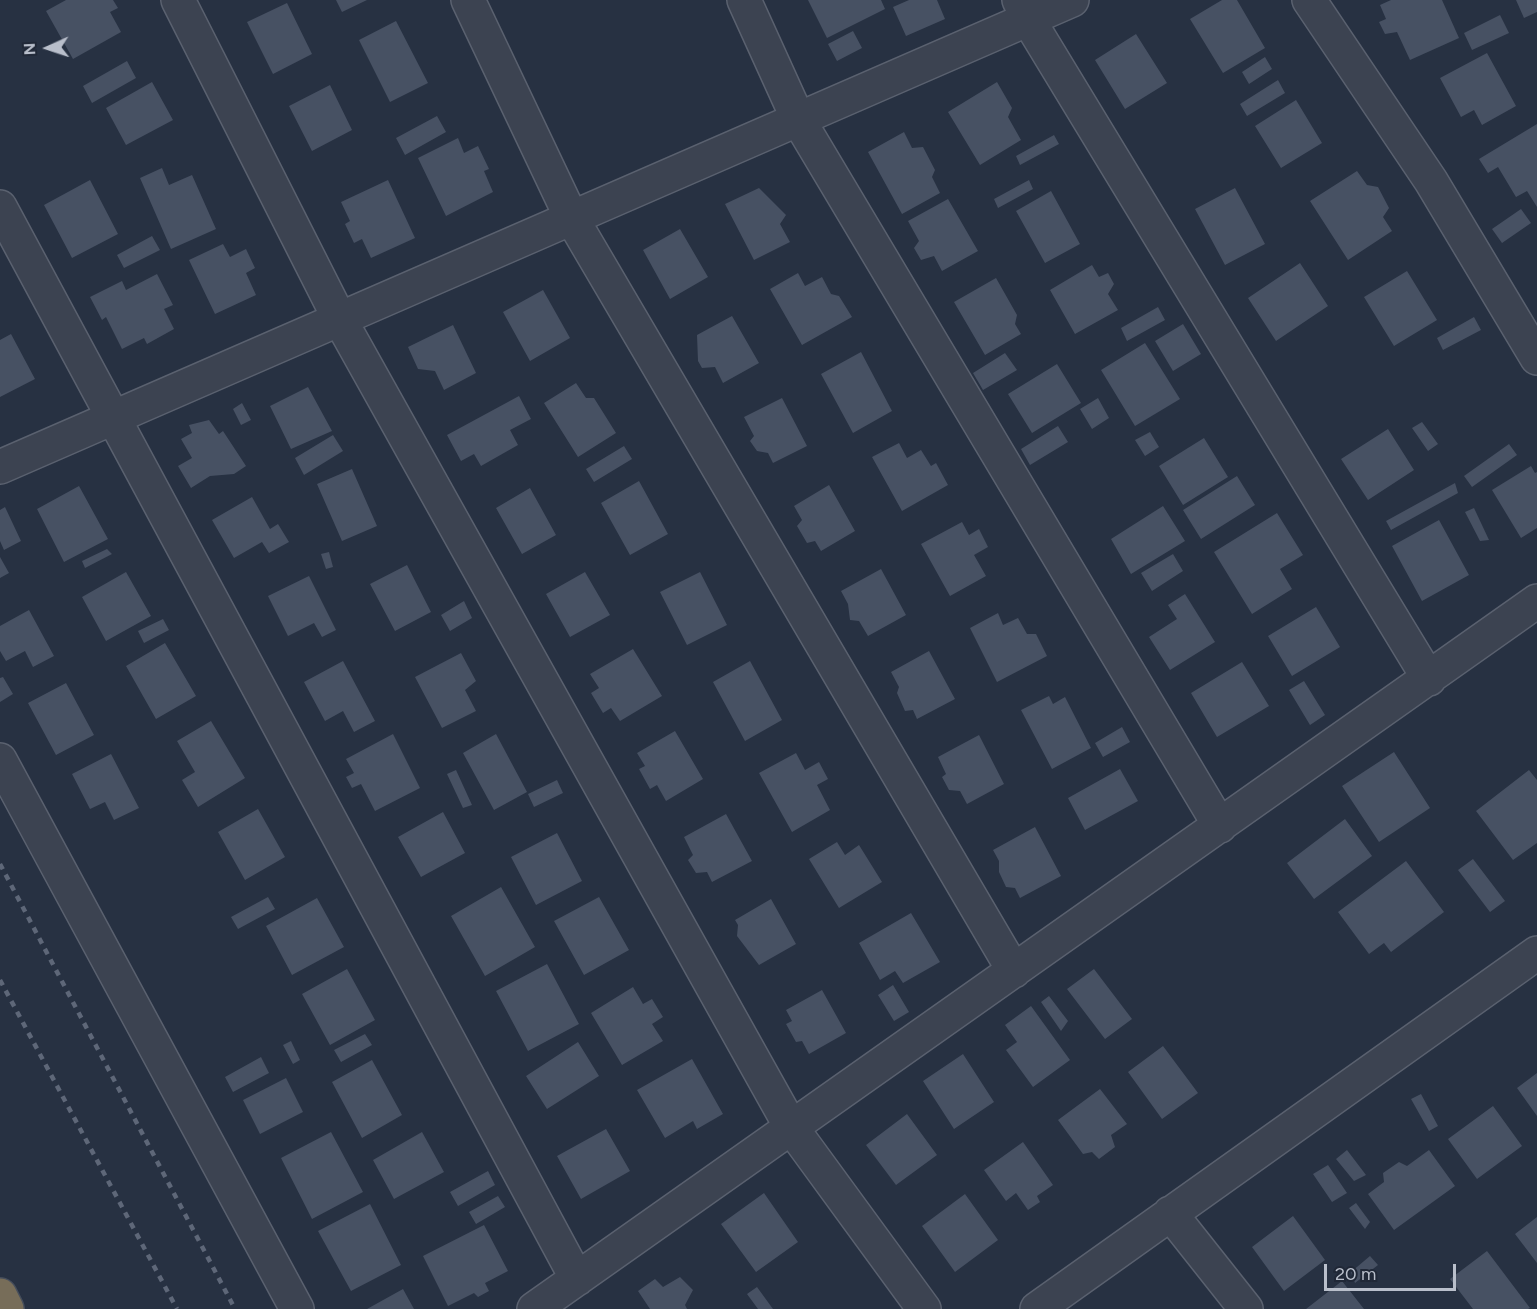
<!DOCTYPE html>
<style>
body{margin:0}
#map{position:relative;width:1537px;height:1309px;overflow:hidden;background:#273142;font-family:Figtree,sans-serif}
canvas{display:block}
.north{position:absolute;left:18px;top:18px;width:60px;height:60px;-webkit-text-stroke:4px #202837;paint-order:stroke;rotate:267deg;font-size:16px;font-weight:700;line-height:24px;text-align:center;color:#b9bfcb}
.north::after{content:'';display:block;margin:auto;width:21px;height:27px;background:#b9bfcb;clip-path:polygon(50% 0,100% 100%,50% 72%,0 100%)}
.scale{position:absolute;left:1324px;top:1264px;width:132px;height:27px;box-sizing:border-box;border:3px solid #b9bfcb;border-top:0;padding-left:8px;font-size:18px;line-height:21px;white-space:nowrap;color:#b9bfcb;-webkit-text-stroke:4px #202837;paint-order:stroke}
</style>
<div id="map">
<canvas width="1537" height="1309"></canvas>
<div class="north">N</div>
<div class="scale">20 m</div>
</div>
<script>
const ctx = document.querySelector('canvas').getContext('2d');
ctx.lineJoin = 'round';
function fill(path, color) { ctx.fillStyle = color; ctx.fill(path, 'evenodd'); }
const shape = rows => new Path2D(rows.map(r => 'M' + r).join(''));
function strokePath(path, color, width, dash) { ctx.strokeStyle = color; ctx.lineWidth = width; ctx.lineCap = dash ? 'butt' : 'round'; ctx.setLineDash(dash || []); ctx.stroke(path); }
fill(shape([
 [66,0,113,0,118,8,110,12,121,32,73,59,46,11],
 [336,0,367,0,342,12],
 [808,0,881,0,885,9,827,38],
 [909,0,937,0,945,19,906,36,893,7],
 [1222,0,1237,0,1265,48,1223,73,1190,19],
 [1391,0,1442,0,1459,38,1410,60,1397,32,1385,34,1379,22,1386,19,1380,5],
 [1516,0,1537,0,1537,12,1524,18],
 [287,3,312,54,273,74,247,22],
 [1500,15,1509,33,1472,50,1464,33],
 [396,21,428,83,390,102,359,40],
 [853,31,862,48,837,61,828,44],
 [1136,34,1167,83,1125,109,1095,60],
 [1487,53,1516,106,1482,125,1474,110,1461,117,1440,78],
 [1265,57,1272,69,1249,84,1242,72],
 [127,61,136,78,92,103,83,86],
 [1278,80,1285,93,1247,116,1240,104],
 [152,82,173,120,126,145,106,108],
 [997,82,1012,108,1008,117,1021,140,980,165,948,112],
 [330,85,352,130,312,151,289,106],
 [1296,100,1322,143,1281,168,1255,126],
 [437,116,446,132,405,155,396,138],
 [1537,124,1537,207,1527,191,1516,197,1498,167,1488,173,1479,159],
 [904,132,912,148,923,147,935,170,932,177,940,193,902,214,868,152],
 [1054,135,1059,144,1020,165,1016,156],
 [458,138,464,153,478,146,489,169,484,171,493,192,446,216,418,158],
 [162,168,169,185,192,175,216,229,171,249,140,178],
 [1357,171,1367,185,1378,187,1389,208,1383,217,1392,231,1348,260,1310,201],
 [90,180,118,234,72,258,44,205],
 [388,180,415,238,371,258,362,239,354,243,345,224,350,221,341,202],
 [1029,180,1033,189,998,208,994,199],
 [759,188,786,215,780,224,790,242,754,260,725,204],
 [1235,188,1265,244,1225,265,1195,209],
 [1051,191,1080,244,1045,263,1016,211],
 [948,199,978,251,942,271,934,256,921,260,914,248,919,241,908,221],
 [1521,209,1531,223,1502,243,1492,229],
 [680,229,708,277,670,299,643,250],
 [152,236,160,250,124,268,117,255],
 [223,244,230,257,246,249,255,268,246,273,256,295,215,314,189,260],
 [1300,263,1328,306,1276,341,1248,298],
 [1092,265,1099,277,1108,273,1114,284,1108,294,1118,310,1075,334,1050,290],
 [1407,271,1437,320,1394,346,1364,297],
 [798,273,805,286,822,277,831,294,839,296,852,317,802,345,770,289],
 [157,274,173,305,164,309,174,329,147,344,144,338,122,349,106,317,102,320,90,297,122,281,126,290],
 [996,278,1017,315,1015,324,1021,334,985,355,954,302],
 [543,290,570,338,530,361,503,312],
 [1158,307,1165,320,1127,341,1121,328],
 [732,316,759,363,723,383,715,367,702,368,698,361,697,335],
 [1474,317,1481,330,1443,350,1437,338],
 [1183,324,1201,354,1173,371,1155,341],
 [453,325,476,373,444,390,435,371,418,369,408,347],
 [11,334,35,379,0,397,0,340],
 [1145,343,1180,399,1135,426,1101,370],
 [861,352,892,411,853,433,821,374],
 [1005,353,1017,370,983,390,973,373],
 [1057,364,1081,403,1032,433,1008,394],
 [576,383,586,398,594,398,616,433,578,457,544,403],
 [308,387,332,431,291,449,270,406],
 [519,396,531,419,510,430,518,445,481,466,474,454,461,461,447,435],
 [782,398,807,446,773,463,768,453,757,451,750,441,754,436,744,417],
 [1098,398,1109,418,1092,429,1080,409],
 [242,403,251,420,241,425,233,409],
 [209,420,219,434,223,431,246,466,234,474,210,476,191,488,178,466,192,458,181,439,192,433,189,425],
 [1422,422,1438,444,1428,451,1412,428],
 [1058,426,1068,442,1030,465,1021,449],
 [1388,429,1414,470,1368,500,1341,459],
 [1150,432,1159,447,1145,456,1135,440],
 [333,435,343,451,304,475,295,458],
 [1204,438,1228,477,1183,505,1159,466],
 [899,443,907,458,921,450,931,466,936,463,948,485,902,511,872,457],
 [1509,444,1517,455,1472,487,1464,476],
 [624,446,632,459,594,482,586,469],
 [1531,466,1535,473,1537,472,1537,528,1521,538,1492,490],
 [352,469,377,526,342,541,317,484],
 [1237,476,1255,505,1201,539,1183,510],
 [639,481,668,534,630,555,601,503],
 [1455,483,1458,493,1391,530,1386,521],
 [829,485,855,531,821,551,815,541,807,543,797,526,802,520,794,506],
 [79,486,108,539,64,562,37,509],
 [530,488,556,535,522,554,496,508],
 [252,497,270,529,278,524,289,542,269,553,262,542,234,558,212,520],
 [1163,506,1185,541,1131,574,1111,539],
 [5,507,21,541,4,550,0,541,0,510],
 [1474,508,1489,540,1480,541,1465,512],
 [1277,513,1303,555,1280,569,1292,589,1252,614,1214,552],
 [1439,520,1469,575,1422,601,1392,546],
 [962,522,969,535,979,529,988,547,974,555,986,576,950,596,921,544],
 [107,549,112,554,85,568,82,561],
 [329,552,333,567,326,569,321,554],
 [1173,554,1183,571,1152,591,1141,573],
 [0,557,9,573,0,578],
 [407,565,431,612,395,631,370,584],
 [881,569,906,615,868,636,859,621,850,620,848,604,841,591],
 [126,572,151,616,106,641,82,597],
 [585,572,610,615,570,637,546,594],
 [700,572,727,625,687,645,660,592],
 [309,576,336,630,322,637,314,623,288,636,268,596],
 [1185,594,1215,642,1170,670,1149,637,1177,619,1168,605],
 [464,601,472,618,450,631,441,615],
 [1316,607,1340,647,1292,676,1268,636],
 [29,610,54,656,33,667,25,651,6,661,0,651,0,626],
 [998,613,1003,625,1018,618,1027,634,1036,634,1047,656,997,682,970,628],
 [163,619,169,630,144,643,138,631],
 [165,643,196,696,156,719,126,666],
 [633,649,662,696,620,721,611,708,603,713,591,693,599,688,590,674],
 [929,651,955,699,917,719,913,710,905,711,897,693,899,687,891,672],
 [461,653,476,681,465,690,476,711,442,728,415,677],
 [343,661,375,721,354,732,343,711,325,721,304,682],
 [750,661,782,720,745,741,713,682],
 [1242,662,1269,706,1217,737,1191,693],
 [3,677,13,694,0,702,0,678],
 [1304,681,1325,715,1310,725,1289,690],
 [66,683,94,735,56,755,28,703],
 [1049,696,1053,704,1065,697,1091,748,1052,769,1021,710],
 [211,721,245,778,198,807,182,780,195,772,177,741],
 [1122,727,1130,742,1103,757,1095,743],
 [675,731,703,779,666,801,657,785,650,789,639,769,645,766,637,753],
 [393,734,420,788,375,811,361,784,352,788,346,777,354,773,346,759],
 [496,734,527,792,494,810,463,753],
 [979,735,1004,784,967,804,960,791,949,790,942,777,946,774,938,757],
 [1394,752,1430,808,1379,842,1342,786],
 [796,753,805,770,819,762,828,779,817,785,830,810,792,832,759,773],
 [111,754,139,808,114,820,105,802,90,809,72,774],
 [1120,769,1138,801,1085,830,1068,798],
 [456,770,472,805,463,808,447,774],
 [1529,770,1537,780,1537,843,1513,860,1476,811],
 [557,780,563,793,534,807,528,794],
 [258,809,285,857,245,880,218,832],
 [443,812,465,853,421,877,398,837],
 [726,814,752,861,712,882,707,872,696,873,688,860,693,855,684,837],
 [1345,819,1372,856,1314,899,1287,863],
 [1035,827,1061,876,1020,898,1015,888,1006,887,999,872,999,861,993,850],
 [557,833,582,881,536,905,511,857],
 [837,842,845,855,859,845,882,882,839,908,809,859],
 [1473,859,1505,901,1490,912,1458,870],
 [1406,861,1444,912,1391,952,1384,943,1369,954,1338,912],
 [501,887,535,947,485,976,451,916],
 [268,897,275,909,238,929,231,917],
 [599,897,629,950,584,975,554,921],
 [317,898,344,947,292,975,266,926],
 [771,899,796,944,759,965,737,936,738,925,735,920],
 [911,913,940,962,903,983,895,971,880,980,859,943],
 [547,964,579,1024,528,1051,496,991],
 [347,969,375,1020,330,1045,302,994],
 [1094,969,1132,1019,1105,1039,1067,989],
 [893,985,909,1012,894,1021,878,995],
 [633,987,643,1004,652,999,663,1017,652,1024,663,1041,622,1065,591,1013],
 [822,990,846,1033,809,1054,802,1041,796,1042,786,1024,792,1021,786,1010],
 [1049,996,1068,1021,1061,1031,1041,1002],
 [1031,1006,1070,1060,1033,1087,1006,1050,1017,1042,1005,1025],
 [365,1034,372,1045,341,1062,334,1050],
 [291,1041,300,1060,293,1064,283,1045],
 [578,1042,599,1076,547,1109,526,1076],
 [1163,1046,1198,1093,1162,1119,1128,1072],
 [963,1054,994,1102,954,1129,923,1081],
 [261,1057,269,1073,233,1092,225,1077],
 [692,1059,723,1114,697,1129,693,1121,665,1138,637,1090],
 [372,1060,402,1115,362,1138,332,1082],
 [1537,1073,1537,1116,1517,1088],
 [286,1078,303,1112,260,1134,243,1100],
 [1100,1089,1127,1124,1111,1135,1115,1147,1099,1159,1092,1152,1083,1154,1058,1120],
 [1421,1094,1438,1126,1429,1131,1411,1099],
 [1493,1106,1522,1146,1477,1179,1448,1139],
 [907,1114,937,1155,896,1185,866,1145],
 [606,1129,630,1171,581,1199,557,1156],
 [331,1132,363,1192,312,1219,281,1158],
 [422,1132,444,1172,394,1199,373,1160],
 [1023,1142,1053,1185,1037,1196,1040,1202,1028,1210,1016,1193,1006,1201,984,1170],
 [1347,1150,1366,1175,1354,1181,1336,1159],
 [1429,1150,1455,1186,1394,1230,1368,1194,1384,1182,1383,1173,1399,1162,1407,1166],
 [1328,1165,1347,1193,1332,1202,1313,1174],
 [488,1171,495,1185,458,1206,450,1192],
 [764,1193,798,1242,756,1272,721,1224],
 [965,1194,998,1240,955,1272,922,1226],
 [498,1196,505,1207,476,1224,469,1212],
 [1356,1203,1370,1222,1365,1229,1349,1208],
 [370,1204,401,1265,351,1291,318,1231],
 [1293,1216,1325,1260,1284,1291,1252,1247],
 [1537,1217,1537,1263,1515,1234],
 [484,1225,508,1271,485,1283,489,1291,478,1297,474,1293,448,1306,423,1256],
 [1487,1251,1530,1308,1528,1309,1473,1309,1450,1279],
 [1370,1256,1378,1265,1355,1283,1351,1272],
 [680,1277,693,1290,685,1305,687,1309,650,1309,638,1291,655,1279,663,1287],
 [1342,1281,1364,1309,1306,1309],
 [757,1287,773,1309,758,1309,747,1294],
 [403,1289,414,1309,367,1309]
]), '#475163');
const street = shape([
 [178,0,339,318,791,1127,924,1309],
 [468,0,571,217,1014,971],
 [744,0,798,119,1220,826],
 [1019,0,1028,19,1429,679],
 [1309,0,1431,181,1537,358],
 [0,207,577,1279],
 [0,467,1072,0],
 [0,760,297,1309],
 [1170,1213,1246,1309],
 [534,1309,1537,601],
 [1037,1309,1537,953]
]);
const highway = shape([
 [0,1295,7,1309]
]);
strokePath(street, '#5a616f', 36);
strokePath(highway, '#464e5c', 36);
strokePath(street, '#3c4351', 33);
strokePath(highway, '#776d59', 33);
strokePath(shape([
 [0,864,235,1309],
 [0,980,177,1309]
]), '#5e6778', 4.5, [6, 6]);
</script>
